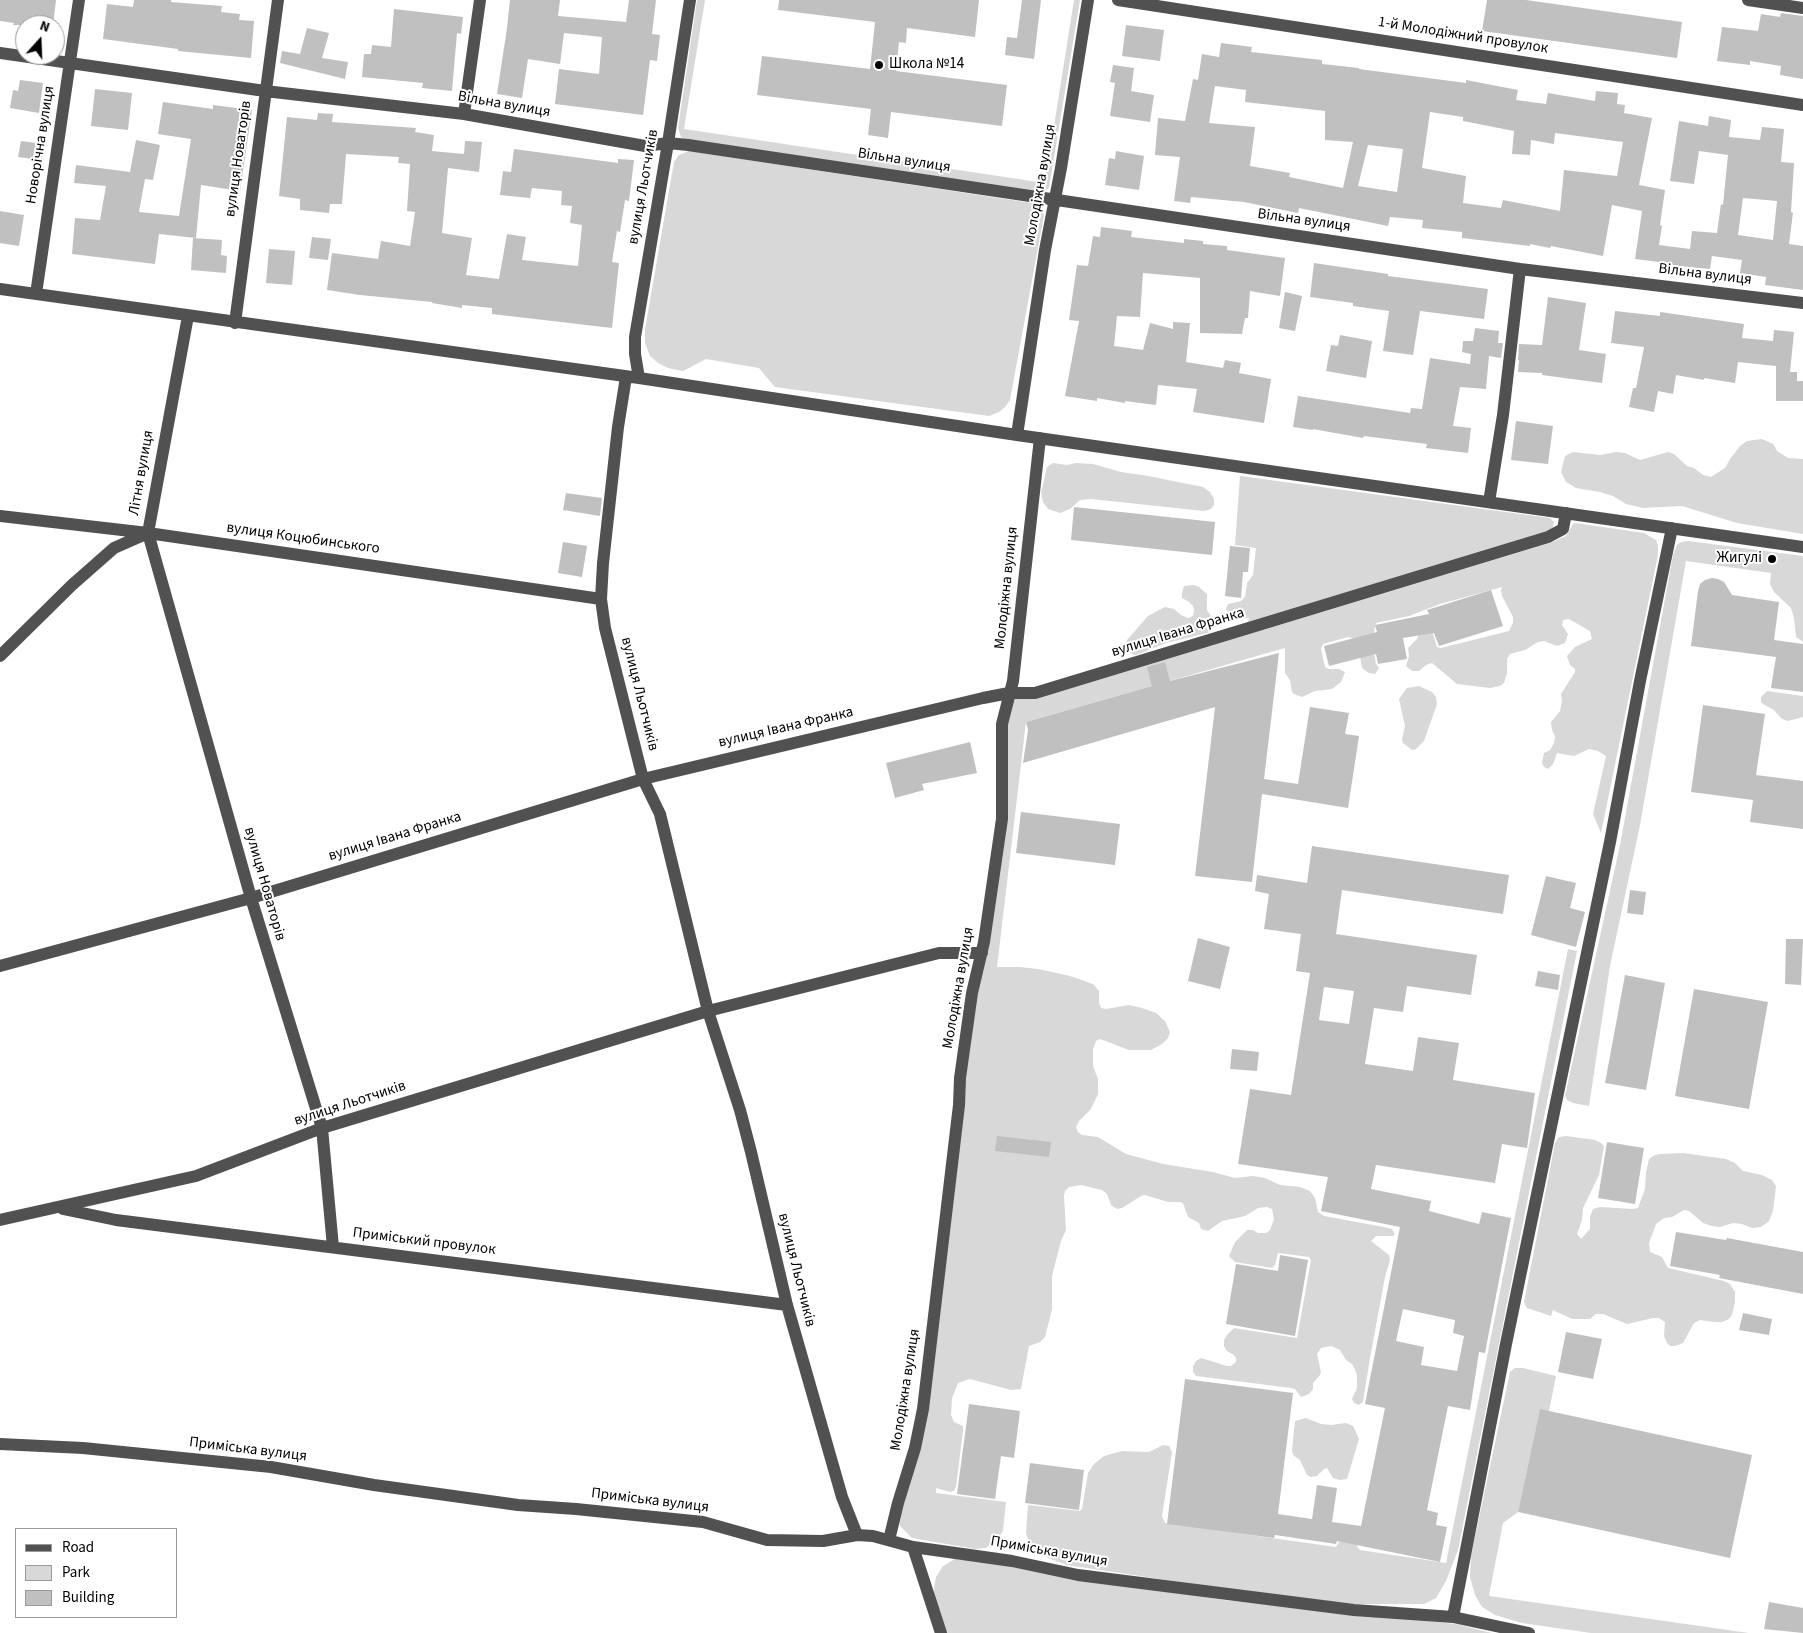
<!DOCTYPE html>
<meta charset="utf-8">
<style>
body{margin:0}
#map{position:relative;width:1803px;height:1633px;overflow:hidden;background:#fff;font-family:"Source Sans 3",sans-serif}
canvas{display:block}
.legend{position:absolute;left:15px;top:1528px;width:162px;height:90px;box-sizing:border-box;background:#fff;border:1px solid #999;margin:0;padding:6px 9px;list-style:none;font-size:15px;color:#000}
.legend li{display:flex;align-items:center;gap:10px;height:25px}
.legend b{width:25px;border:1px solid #999}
.north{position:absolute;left:15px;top:15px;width:50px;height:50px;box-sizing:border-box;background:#fff;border:1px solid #999;border-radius:50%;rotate:20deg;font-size:14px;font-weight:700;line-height:20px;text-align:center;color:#000}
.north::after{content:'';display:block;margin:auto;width:18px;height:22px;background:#000;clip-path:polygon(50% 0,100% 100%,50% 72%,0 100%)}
</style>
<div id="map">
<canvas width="1803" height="1633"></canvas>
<ul class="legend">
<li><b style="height:6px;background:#515151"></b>Road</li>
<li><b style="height:14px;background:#d8d8d8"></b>Park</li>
<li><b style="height:14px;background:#c0c0c0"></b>Building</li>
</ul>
<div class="north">N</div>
</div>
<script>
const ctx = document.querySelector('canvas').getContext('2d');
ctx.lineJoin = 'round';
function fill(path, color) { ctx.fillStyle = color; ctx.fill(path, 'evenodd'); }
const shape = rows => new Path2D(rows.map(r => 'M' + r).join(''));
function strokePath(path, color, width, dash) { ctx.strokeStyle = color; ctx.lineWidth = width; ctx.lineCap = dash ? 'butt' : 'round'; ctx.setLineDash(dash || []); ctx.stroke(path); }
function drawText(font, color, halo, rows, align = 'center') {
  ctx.font = font + ' "Source Sans 3",sans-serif'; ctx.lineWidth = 4; ctx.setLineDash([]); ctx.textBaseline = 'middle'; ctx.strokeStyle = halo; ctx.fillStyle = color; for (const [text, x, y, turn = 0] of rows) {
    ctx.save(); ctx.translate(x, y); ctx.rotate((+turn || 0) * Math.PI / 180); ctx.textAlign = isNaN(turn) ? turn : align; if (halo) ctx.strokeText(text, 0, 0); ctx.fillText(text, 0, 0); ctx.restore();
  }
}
fill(shape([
 [697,0,705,0,684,129,1045,183,1074,0,1080,0,1049,188,1045,191,1041,192,686,140,681,137,678,128],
 [689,151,1038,204,1042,207,1044,215,1010,400,1005,407,999,412,989,416,775,387,759,368,706,359,683,371,668,368,658,363,650,356,645,343,645,329,674,162,679,155],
 [1762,439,1773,444,1777,451,1788,458,1803,459,1803,534,1737,523,1682,506,1643,508,1626,504,1613,496,1600,492,1576,488,1566,482,1561,472,1565,456,1573,452,1600,455,1616,452,1625,453,1640,460,1668,452,1674,454,1687,466,1694,468,1703,475,1711,477,1725,468,1730,459,1740,446,1747,441],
 [1053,463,1067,465,1076,463,1093,464,1121,472,1148,476,1203,487,1210,492,1214,499,1214,505,1211,509,1204,511,1091,499,1080,500,1070,509,1060,513,1048,509,1043,502,1041,493,1046,471,1047,467],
 [1240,476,1550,518,1554,522,1553,527,1550,530,1248,622,1249,618,1236,619,1229,615,1226,609,1228,604,1241,601,1245,597,1247,583,1253,575,1256,548,1235,545],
 [1575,523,1644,533,1656,540,1658,545,1658,555,1601,833,1593,814,1606,756,1598,751,1589,749,1574,756,1557,753,1553,764,1548,769,1544,767,1542,763,1544,753,1550,750,1554,743,1555,736,1552,730,1551,722,1560,711,1562,701,1561,694,1575,672,1575,669,1570,665,1567,656,1575,647,1592,639,1590,631,1569,619,1563,620,1562,625,1568,634,1565,643,1557,646,1544,641,1538,642,1525,650,1510,654,1507,659,1507,673,1504,683,1500,686,1490,688,1457,684,1432,663,1426,665,1419,671,1412,671,1406,666,1409,656,1408,648,1417,639,1421,630,1431,627,1436,644,1437,647,1441,648,1509,631,1513,623,1513,617,1502,596,1501,590,1502,587,1440,604,1409,616,1376,623,1372,641,1376,664,1379,668,1375,674,1369,673,1362,668,1360,656,1354,639,1352,638,1348,637,1323,644,1321,649,1325,667,1329,669,1339,669,1345,672,1341,682,1332,689,1315,691,1302,697,1294,694,1292,692,1290,680,1285,673,1285,648,1026,722,997,967,1020,967,1038,969,1070,976,1093,984,1099,991,1099,1003,1101,1008,1106,1009,1129,1005,1142,1008,1156,1013,1165,1021,1170,1032,1168,1038,1162,1044,1151,1050,1129,1050,1100,1039,1096,1041,1093,1049,1093,1066,1098,1079,1098,1094,1091,1109,1079,1121,1076,1127,1078,1132,1082,1135,1098,1137,1126,1154,1163,1164,1213,1172,1235,1178,1253,1176,1265,1178,1280,1185,1300,1187,1310,1191,1315,1198,1318,1212,1324,1216,1384,1227,1392,1229,1395,1234,1393,1236,1376,1236,1371,1241,1389,1255,1390,1260,1385,1277,1370,1358,1363,1402,1359,1405,1354,1403,1352,1399,1357,1388,1357,1375,1353,1365,1346,1360,1340,1350,1331,1346,1321,1348,1317,1354,1321,1372,1320,1375,1313,1383,1313,1389,1309,1394,1301,1397,1295,1389,1291,1388,1196,1376,1193,1372,1193,1366,1196,1361,1201,1358,1227,1366,1231,1366,1236,1362,1236,1358,1234,1355,1227,1351,1224,1346,1224,1340,1227,1335,1234,1328,1297,1338,1311,1260,1309,1257,1278,1253,1275,1265,1272,1268,1235,1262,1229,1256,1235,1242,1247,1230,1253,1230,1258,1233,1266,1233,1270,1230,1274,1219,1272,1209,1267,1207,1258,1208,1245,1216,1222,1221,1208,1231,1201,1229,1199,1223,1188,1217,1183,1203,1180,1202,1168,1202,1145,1195,1141,1196,1122,1208,1117,1209,1111,1205,1107,1194,1102,1190,1081,1185,1069,1187,1065,1191,1064,1196,1066,1230,1061,1241,1052,1276,1052,1309,1045,1337,1040,1342,1029,1346,1021,1389,1011,1390,970,1379,958,1383,952,1398,951,1415,954,1422,963,1426,963,1431,956,1487,954,1491,950,1492,936,1488,936,1493,1006,1502,1003,1530,999,1538,986,1548,975,1549,912,1538,900,1526,899,1519,905,1496,977,995,1006,726,1012,701,1016,698,1059,692,1550,543,1566,536,1573,524],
 [1689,541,1803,556,1803,642,1796,637,1794,618,1791,608,1774,592,1770,584,1771,573,1686,561,1640,825,1610,966,1589,1106,1573,1103,1567,1100,1565,1096,1620,845,1673,555,1677,545,1681,542],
 [1194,585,1199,587,1207,594,1207,610,1216,624,1211,632,1166,643,1139,654,1134,655,1127,651,1125,647,1127,640,1148,616,1159,610,1165,607,1174,609,1181,615,1188,618,1193,616,1194,610,1193,606,1189,602,1182,598,1182,593,1184,586],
 [1419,686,1432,692,1436,697,1437,704,1424,741,1416,749,1412,750,1403,743,1402,739,1405,726,1399,699,1407,688],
 [1767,691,1803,696,1803,717,1788,721,1782,719,1774,710,1763,704,1761,702,1761,697],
 [1568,949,1577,951,1458,1550,1446,1581,1436,1598,1424,1604,1355,1604,1226,1589,1067,1565,1048,1558,1029,1543,1026,1533,1028,1505,1080,1511,1082,1509,1088,1473,1094,1464,1104,1456,1122,1451,1149,1452,1163,1445,1169,1446,1172,1452,1162,1516,1165,1523,1336,1547,1344,1534,1356,1540,1357,1546,1360,1550,1446,1563],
 [1566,1136,1595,1140,1601,1143,1604,1146,1599,1175,1583,1208,1582,1220,1577,1234,1581,1239,1590,1229,1590,1217,1593,1209,1600,1207,1633,1209,1638,1208,1645,1189,1646,1172,1649,1159,1653,1156,1659,1154,1683,1153,1726,1159,1735,1163,1743,1171,1762,1175,1772,1180,1776,1186,1773,1211,1769,1221,1761,1227,1752,1228,1742,1224,1733,1223,1720,1227,1712,1226,1703,1223,1689,1211,1684,1210,1672,1217,1664,1218,1656,1224,1649,1243,1650,1252,1662,1257,1668,1268,1724,1281,1730,1284,1735,1292,1735,1302,1732,1315,1729,1319,1722,1322,1715,1322,1700,1320,1694,1323,1683,1343,1675,1346,1670,1346,1667,1343,1664,1336,1665,1322,1659,1318,1653,1318,1627,1324,1603,1314,1596,1314,1590,1319,1572,1319,1553,1310,1551,1316,1527,1308,1524,1302,1555,1143,1559,1137],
 [1515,1368,1523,1368,1556,1376,1549,1411,1540,1410,1518,1512,1503,1523,1489,1596,1749,1633,1591,1633,1522,1623,1495,1615,1482,1607,1475,1595,1470,1577,1471,1556,1510,1372],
 [1306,1418,1321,1424,1331,1425,1346,1423,1353,1426,1355,1430,1359,1439,1347,1479,1340,1480,1333,1478,1327,1468,1324,1469,1317,1476,1311,1477,1307,1475,1300,1460,1293,1455,1292,1450,1295,1421],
 [955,1559,970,1559,1224,1600,1456,1624,1492,1633,943,1633,934,1597,934,1588,936,1577,943,1566]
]), '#d8d8d8');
fill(shape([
 [0,0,56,0,53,25,13,25,14,23,0,21],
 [134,0,171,0,171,2,222,6,221,12,240,14,239,20,254,21,251,58,178,51,178,49,103,39,107,4,133,7],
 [510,0,560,0,558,16,626,22,629,0,656,0,652,34,660,35,657,61,650,60,643,115,555,104,559,69,599,74,602,37,564,33,560,64,528,59,522,98,497,94,507,28],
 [779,0,979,0,975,37,907,28,906,43,899,42,896,71,1007,85,1002,126,891,112,888,138,868,135,871,109,757,95,762,56,870,69,875,22,778,10],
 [1022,0,1041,0,1034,59,1005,55,1007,37,1017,38],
 [1487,0,1526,0,1682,22,1677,58,1482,31],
 [394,9,463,17,461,34,457,33,452,91,422,88,423,83,362,77,364,54,371,54,372,45,391,47],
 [1781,13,1803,16,1803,79,1780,75,1781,66,1750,61,1750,65,1717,61,1722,27,1758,31,1761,14,1780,17],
 [1126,25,1164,30,1160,61,1122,56],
 [307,28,329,33,322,58,348,62,345,79,280,63,282,51,300,54],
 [1221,43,1252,47,1251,52,1322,60,1322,64,1359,68,1359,69,1466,83,1466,80,1518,90,1516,100,1546,104,1548,93,1595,101,1596,91,1618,93,1617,104,1625,105,1624,113,1652,118,1639,185,1665,190,1660,225,1662,226,1659,245,1690,249,1692,231,1717,233,1721,204,1723,205,1728,155,1699,151,1694,184,1670,181,1679,121,1708,126,1709,116,1731,120,1729,137,1760,140,1762,127,1784,129,1781,162,1794,163,1791,212,1793,213,1789,244,1803,246,1803,290,1765,285,1766,277,1740,273,1742,260,1712,256,1710,269,1659,264,1659,262,1635,259,1642,211,1612,205,1603,256,1551,246,1550,248,1530,244,1530,246,1462,238,1462,232,1422,228,1423,220,1390,217,1388,226,1299,208,1298,213,1244,202,1191,197,1190,203,1174,201,1180,157,1155,155,1158,118,1185,121,1193,79,1198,80,1202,54,1219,57],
 [1215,86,1246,90,1245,102,1325,111,1325,140,1353,142,1343,188,1289,177,1290,173,1250,166,1255,127,1209,123],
 [1430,112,1463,117,1463,121,1514,131,1512,154,1530,155,1531,140,1554,144,1555,133,1623,142,1617,176,1564,170,1560,211,1503,200,1501,208,1463,203,1466,176,1422,168],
 [1368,145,1403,149,1397,192,1358,186],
 [1743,198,1777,201,1773,240,1738,235],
 [1113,65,1134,68,1131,91,1154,95,1150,122,1110,116,1115,83,1110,82],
 [20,80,43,83,39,113,10,108,13,90,18,91],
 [95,89,132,93,128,130,91,126],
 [163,102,213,109,213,105,252,110,240,191,201,185,196,238,159,234,155,264,72,254,75,218,100,220,106,186,74,183,76,165,130,172,136,140,160,145,153,180,145,179,139,212,179,216,191,139,158,134],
 [318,113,333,114,332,122,416,128,415,132,434,135,432,151,464,154,465,141,482,142,479,172,448,168,442,233,472,238,466,275,499,279,507,234,526,237,522,260,578,266,582,225,570,223,572,206,561,205,562,191,532,188,530,198,500,195,503,171,511,172,514,149,618,163,618,159,634,160,629,201,625,200,620,232,617,231,612,262,619,263,612,328,492,314,492,308,462,305,462,308,432,303,432,302,360,295,327,290,332,253,378,259,381,241,410,246,415,212,407,211,410,164,398,163,399,157,346,154,342,204,330,204,329,213,300,210,300,199,279,196,287,117,317,120],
 [21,141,44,144,41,160,18,157],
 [1116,151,1144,156,1139,190,1105,185,1109,158,1115,159],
 [0,211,24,215,19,246,0,243],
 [1101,227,1132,231,1131,237,1184,243,1184,239,1203,241,1203,244,1227,246,1227,250,1285,258,1280,296,1250,291,1248,318,1245,318,1242,334,1200,333,1200,278,1143,273,1140,317,1117,316,1114,346,1143,350,1150,323,1173,329,1173,322,1190,323,1186,362,1223,368,1225,360,1241,363,1239,373,1271,379,1264,423,1193,412,1197,389,1158,385,1156,405,1125,401,1125,403,1097,398,1097,401,1065,396,1079,321,1069,320,1077,265,1088,266,1093,236,1100,237],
 [312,237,331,239,328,260,309,258],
 [193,238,222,240,221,255,227,256,226,273,191,270],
 [269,249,295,251,292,285,266,283],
 [1314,263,1388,274,1388,276,1488,289,1484,319,1420,311,1413,355,1383,351,1389,311,1353,306,1353,303,1310,297],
 [1285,292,1302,296,1295,331,1279,328],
 [1548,297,1586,303,1579,350,1606,354,1602,383,1542,375,1542,373,1518,372,1519,360,1518,360,1519,344,1542,345],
 [1615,311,1660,316,1660,312,1744,324,1742,338,1773,341,1774,330,1794,332,1790,372,1797,372,1797,381,1803,381,1803,401,1776,401,1776,366,1738,362,1735,383,1704,378,1704,380,1676,375,1673,394,1658,391,1654,412,1629,407,1633,388,1636,388,1644,347,1611,343],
 [1475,328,1499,331,1498,343,1503,343,1501,358,1489,356,1486,389,1460,387,1453,426,1471,428,1468,453,1426,448,1427,444,1364,436,1363,438,1313,429,1313,430,1293,427,1298,396,1410,413,1411,408,1422,409,1430,358,1470,364,1471,354,1462,352,1463,341,1473,341],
 [1340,335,1372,341,1366,378,1326,371,1331,345,1338,346],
 [1516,421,1553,426,1548,464,1511,460],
 [566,493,602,498,600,516,563,510],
 [1074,507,1215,522,1212,555,1071,540],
 [563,542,587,546,582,577,558,573],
 [1230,546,1250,548,1248,572,1243,572,1241,598,1225,596],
 [1712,578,1718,579,1724,582,1732,595,1779,602,1774,640,1803,644,1803,692,1771,688,1776,657,1691,646,1698,591,1700,584,1705,580],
 [1491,590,1503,626,1439,646,1434,633,1403,638,1407,659,1378,664,1376,654,1329,666,1324,646,1377,632,1375,625,1429,614,1427,610],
 [1279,653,1264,779,1298,784,1310,707,1349,713,1345,734,1359,736,1348,808,1262,794,1252,882,1195,876,1215,707,1023,763,1028,730,1026,722,1152,686,1147,667,1165,662,1170,681],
 [1703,705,1765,714,1756,775,1803,781,1803,829,1750,822,1753,800,1691,792],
 [970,742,977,773,922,784,924,790,895,798,886,763],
 [1021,812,1120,824,1115,865,1016,853],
 [1312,846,1509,875,1503,914,1342,890,1336,934,1477,955,1471,995,1407,986,1403,1012,1374,1008,1365,1064,1413,1071,1418,1037,1459,1043,1453,1080,1535,1093,1527,1148,1502,1144,1495,1183,1376,1165,1371,1189,1431,1201,1429,1211,1479,1224,1482,1212,1511,1218,1485,1353,1479,1352,1470,1410,1448,1406,1427,1510,1438,1513,1436,1525,1447,1527,1440,1562,1337,1541,1336,1544,1275,1535,1274,1538,1167,1524,1185,1379,1293,1393,1278,1514,1312,1519,1317,1485,1337,1488,1332,1522,1361,1526,1385,1408,1365,1404,1400,1227,1321,1211,1328,1177,1238,1164,1250,1089,1291,1095,1310,973,1296,971,1301,934,1264,929,1269,894,1255,891,1257,875,1307,883],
 [1324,987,1354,991,1349,1024,1319,1020],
 [1403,1309,1455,1320,1453,1333,1464,1336,1457,1371,1421,1365,1424,1347,1396,1341],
 [1546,876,1576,883,1570,908,1585,912,1576,947,1531,935],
 [1630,890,1646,892,1643,915,1627,913],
 [1198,938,1230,947,1220,989,1188,981],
 [1786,939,1803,939,1801,985,1785,984],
 [1538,971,1560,975,1558,990,1535,986],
 [1625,975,1665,983,1646,1090,1605,1083],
 [1694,989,1768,1002,1749,1109,1675,1096],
 [1232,1049,1259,1052,1257,1071,1230,1069],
 [997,1136,1051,1142,1049,1157,995,1151],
 [1607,1142,1644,1148,1635,1204,1598,1198],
 [1676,1232,1726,1240,1727,1238,1803,1252,1803,1294,1719,1278,1720,1275,1670,1266],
 [1280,1255,1308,1260,1295,1336,1226,1324,1236,1264,1278,1271],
 [1743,1313,1772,1319,1769,1335,1739,1330],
 [1566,1332,1602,1339,1593,1379,1558,1372],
 [969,1404,1020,1411,1014,1458,1001,1456,995,1499,957,1494],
 [1540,1409,1752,1455,1730,1558,1518,1512],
 [1030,1463,1084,1470,1079,1510,1025,1503],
 [1769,1602,1803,1608,1803,1633,1764,1629]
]), '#c0c0c0');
strokePath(shape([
 [1118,0,1803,105],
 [1748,0,1803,8],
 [0,53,265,91,464,114,645,146,668,143,688,145,1520,269,1803,303],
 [464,114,480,0],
 [0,289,639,378,1017,435,1803,547],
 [36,294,79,0],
 [235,323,278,0],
 [626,377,618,427,603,563,601,599,605,628,643,779,660,814,708,1011,740,1110,751,1152,787,1305,842,1497,857,1535],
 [639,378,635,354,635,337,668,143,690,0],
 [1017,435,1045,250,1061,168,1088,0],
 [1489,502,1503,415,1520,269],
 [0,516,148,533,601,599],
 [148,533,251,898,322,1128,333,1247],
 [0,656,72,585,114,548,148,533,188,316],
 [0,966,251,898,643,779,983,698,1009,693,1035,693,1058,686,1548,537,1563,529,1566,513],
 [63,1209,116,1220,787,1305],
 [0,1220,196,1176,322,1128,708,1011,939,953,982,953],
 [0,1444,83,1448,271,1467,374,1485,518,1505,576,1509,703,1522,767,1540,823,1541,857,1535,873,1536,913,1547,1012,1561,1078,1575,1354,1610,1453,1617,1529,1633],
 [889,1540,898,1503,915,1448,923,1409,959,1105,960,1078,972,993,984,942,1002,819,1002,724,1013,681,1040,438],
 [913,1547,941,1633],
 [1453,1617,1506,1344,1610,842,1640,681,1672,528]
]), '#515151', 12);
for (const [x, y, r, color] of [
 [879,65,5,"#000"],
 [1772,559,5,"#000"]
]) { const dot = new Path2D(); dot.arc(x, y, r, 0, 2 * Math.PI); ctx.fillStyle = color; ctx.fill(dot); strokePath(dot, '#fff', 2); }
drawText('15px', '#000', '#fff', [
 ["1-й Молодіжний провулок",1463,36,9],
 ["Вільна вулиця",504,105,10],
 ["Новорічна вулиця",41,145,-81],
 ["вулиця Новаторів",239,159,-82],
 ["Вільна вулиця",904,161,9],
 ["Молодіжна вулиця",1041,185,-80],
 ["вулиця Льотчиків",644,187,-80],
 ["Вільна вулиця",1304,221,8],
 ["Вільна вулиця",1705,275,7],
 ["Літня вулиця",142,473,-80],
 ["вулиця Коцюбинського",303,539,8],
 ["Молодіжна вулиця",1007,588,-84],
 ["вулиця Івана Франка",1178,633,-17],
 ["вулиця Льотчиків",639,694,76],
 ["вулиця Івана Франка",786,728,-13],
 ["вулиця Івана Франка",395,837,-17],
 ["вулиця Новаторів",264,884,74],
 ["Молодіжна вулиця",959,988,-80],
 ["вулиця Льотчиків",350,1104,-18],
 ["Приміський провулок",424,1242,7],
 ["вулиця Льотчиків",796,1270,76],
 ["Молодіжна вулиця",906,1390,-81],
 ["Приміська вулиця",248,1450,7],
 ["Приміська вулиця",650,1501,7],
 ["Приміська вулиця",1049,1552,10]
]);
drawText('15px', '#000', '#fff', [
 ["Школа №14",889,65],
 ["Жигулі",1762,559,"right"]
], 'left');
</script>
